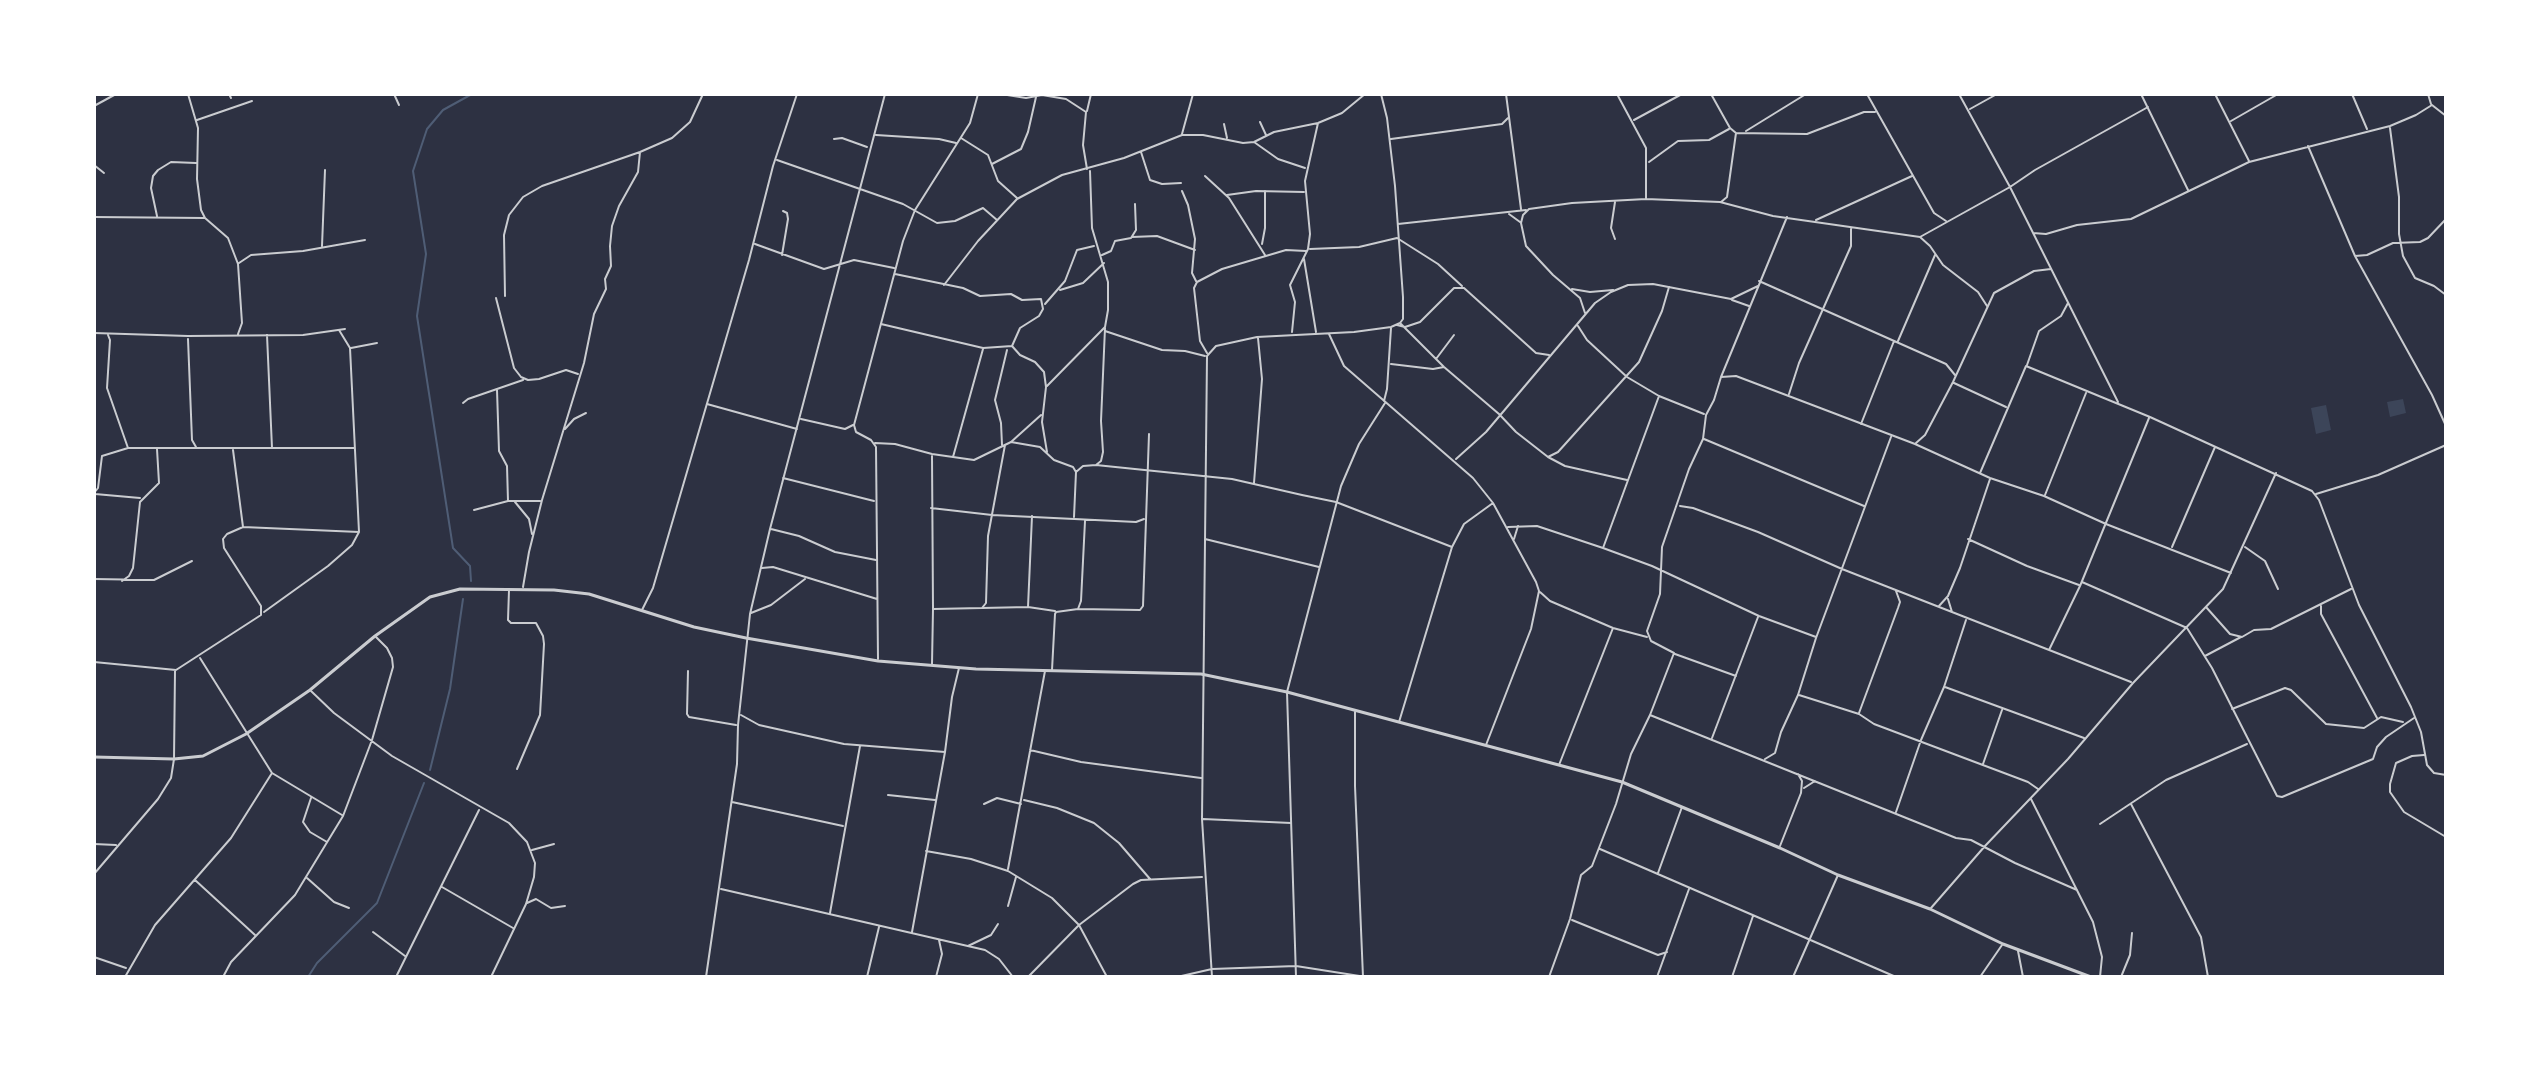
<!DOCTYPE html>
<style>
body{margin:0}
#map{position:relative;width:2540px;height:1071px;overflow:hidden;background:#2d3142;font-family:Lato,sans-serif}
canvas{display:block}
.frame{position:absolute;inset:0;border:96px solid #fff;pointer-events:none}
</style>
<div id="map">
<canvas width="2540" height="1071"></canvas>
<div class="frame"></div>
</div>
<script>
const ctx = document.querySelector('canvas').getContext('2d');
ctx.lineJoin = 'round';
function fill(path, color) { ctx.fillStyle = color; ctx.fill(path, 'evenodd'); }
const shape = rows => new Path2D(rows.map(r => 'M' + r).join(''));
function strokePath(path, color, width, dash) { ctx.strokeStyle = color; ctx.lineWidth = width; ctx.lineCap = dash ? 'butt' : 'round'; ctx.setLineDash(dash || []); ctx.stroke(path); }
fill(shape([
 [2403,399,2406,413,2390,417,2387,402],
 [2326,405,2331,430,2316,434,2311,408]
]), '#3c4559');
strokePath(shape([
 [471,581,470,566,453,548,417,316,426,254,413,171,427,129,443,110,472,94],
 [430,770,450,689,463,599],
 [308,977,317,963,377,903,424,783]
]), '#4f5d75', 2);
strokePath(shape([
 [188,94,198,128,197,179,201,210,205,218,228,238,238,264,242,323,238,334],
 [229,94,231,98],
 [394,94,399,105],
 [1001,94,1026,98,1042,95],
 [1506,94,1521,209],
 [1617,94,1646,148,1646,198],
 [1711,94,1730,128,1736,133,1727,197,1721,202],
 [1867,94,1934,213,1946,221],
 [1959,94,2010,187,2118,402],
 [2141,94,2188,190],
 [2215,94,2249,161],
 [2352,94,2367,129],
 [2428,94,2431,104],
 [1042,95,1066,99,1086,112,1083,145,1087,169],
 [94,106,116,94],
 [1970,109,1997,94],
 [1087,111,1091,94],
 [197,120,252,101],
 [1634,120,1682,94],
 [2231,121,2278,94],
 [1260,122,1266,135],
 [1224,124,1227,138],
 [2390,128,2399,197,2399,234,2403,256,2415,278,2434,286,2446,295],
 [1746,131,1806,94],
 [1736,133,1807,134,1864,112,1875,112],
 [1182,134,1193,94],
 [876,135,939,139,956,143],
 [961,138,988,155,998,181,1017,198],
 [834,139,842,138,867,147],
 [1391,139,1502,124,1508,118],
 [1254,142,1278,159,1305,168],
 [2308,146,2355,256,2432,395,2446,426],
 [1141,152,1150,180,1162,184,1181,183],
 [777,160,903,204,937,223,955,221,983,208,997,220],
 [1649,162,1678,141,1709,140,1729,129],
 [992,164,1021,149,1028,132,1036,97],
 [94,165,104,173],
 [1205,176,1229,198,1265,255],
 [1182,191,1188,205,1195,239,1192,273,1196,281],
 [1227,195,1256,191,1304,192],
 [1615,202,1611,228,1615,239],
 [1509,214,1520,222],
 [157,216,151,188,153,176,158,170,171,162,196,163],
 [94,217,204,218],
 [1816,220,1912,176],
 [1398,224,1526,210],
 [2033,233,2046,234,2077,225,2131,219,2249,162,2390,126,2416,115,2432,105,2446,116],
 [1132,237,1157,236,1195,250],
 [1920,237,1930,246,1943,265,1978,292,1987,306],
 [755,244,824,269,854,260,894,268],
 [1262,244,1265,228,1265,191],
 [322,246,325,170],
 [1310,249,1359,247,1397,238,1438,264,1462,286],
 [782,255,788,219,787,213,783,211],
 [1102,255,1111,251,1115,241,1131,238,1136,230,1135,204],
 [2355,256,2367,255,2393,243,2420,242,2428,238,2446,219],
 [1304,259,1316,332],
 [239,263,251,255,303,251,365,240],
 [895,274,963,288,980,296,1011,294,1022,300,1041,299,1043,309,1039,316,1020,328,1012,346,1020,355,1035,362,1044,372,1046,387,1042,422,1047,452],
 [1759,281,1946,364,1955,375],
 [944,285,978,241,1017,199,1062,175,1124,158,1182,135,1203,135,1243,143,1254,142,1274,132,1318,123,1342,113,1365,94],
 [1572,289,1590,292,1613,290],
 [1060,290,1083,283,1104,263],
 [505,296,504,235,509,215,523,197,542,186,640,152,672,138,690,122,703,94],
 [496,298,514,368,521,377,528,380,539,379,566,370,578,374],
 [1732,300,1749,306],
 [1045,304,1065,281,1077,250,1094,246],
 [1585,313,1580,298,1553,275,1526,246,1521,223,1523,215,1529,209,1572,203,1646,199,1720,202,1773,216,1920,237,2010,187,2035,170,2148,107],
 [1400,323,1444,367,1499,414,1516,432,1548,457,1565,466,1627,480],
 [881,324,983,348,1012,346],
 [1397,325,1405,327,1420,322,1454,288,1464,288,1536,353,1549,355],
 [1578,326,1587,340,1627,377,1659,396,1704,414],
 [1105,331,1162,350,1185,351,1205,356],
 [1292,332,1295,302,1290,285,1308,249,1310,234,1305,181,1318,123],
 [94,333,188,336,303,335,345,329],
 [1329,334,1344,366,1473,478,1493,503,1536,582,1539,591,1531,629,1486,745],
 [108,335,110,340,107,388,128,448],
 [267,335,272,448],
 [188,339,192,440,196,447],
 [1898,341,1935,255],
 [351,348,377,343],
 [1207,353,1200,341,1194,288,1197,282,1222,269,1286,250,1306,251],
 [1436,359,1454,335],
 [1391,364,1433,369,1444,367],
 [2027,365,2039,331,2061,316,2068,303],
 [1721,377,1787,217],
 [1954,383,2006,407],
 [1047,386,1105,327,1108,310,1108,282,1092,228,1090,171],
 [497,390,499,451,507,466,508,501],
 [1789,394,1799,363,1851,246,1851,229],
 [1384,401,1387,389,1391,328],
 [463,403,468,399,523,380],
 [707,404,797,429],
 [801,419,845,429,853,425],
 [1861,424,1894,341],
 [565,429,574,419,586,413],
 [1704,439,1864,506],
 [1011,442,1040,447,1054,460,1073,467,1076,472,1074,517],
 [875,443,895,444,932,454,974,460,1011,442,1041,415],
 [1916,443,1925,435,1953,382,1994,293,2034,271,2051,269],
 [1002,445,1001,423,995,400,1007,350],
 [233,450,243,527],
 [932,456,933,609],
 [953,457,983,349],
 [1548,457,1558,452,1639,362,1662,311,1669,287],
 [1456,459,1486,432,1595,303,1611,292,1628,285,1653,284,1731,299,1758,286],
 [1096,465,1232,479,1302,495,1336,502,1452,547],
 [1076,472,1083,466,1096,465,1101,461,1103,452,1101,421,1105,328],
 [1980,473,2026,366,2150,417,2312,491,2319,500,2359,605,2411,707,2421,732,2427,765,2434,773,2446,775],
 [783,478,874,501],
 [1254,483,1262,379,1258,338],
 [94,493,98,488,102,456,128,448,354,448],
 [95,494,140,498],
 [2316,494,2378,475,2446,445],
 [2045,495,2086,393],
 [515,502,529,519,532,534],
 [1680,506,1693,508,1758,532,1842,569,2131,682],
 [931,508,992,515,1136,522,1144,519],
 [474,510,508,501,540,501],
 [1508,527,1537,526,1603,548,1652,566,1759,616,1816,637],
 [771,529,799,536,835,552,876,560],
 [1205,539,1319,567],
 [1514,539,1518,526],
 [1968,539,2027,566,2079,585],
 [2172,547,2215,447],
 [2245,547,2265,561,2278,589],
 [1603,548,1659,396],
 [762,568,773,567,877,599],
 [94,579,154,580,192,561],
 [122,581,129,576,133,568,140,502,159,483,157,449],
 [2082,582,2187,628,2212,668,2277,796,2282,797,2373,759,2377,747,2386,737,2414,718],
 [523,587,529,552,542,500,584,363,594,314,606,289,605,279,611,266,610,246,612,226,619,206,638,172,640,152],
 [509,590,508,620,511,623,536,623,543,636,544,644,540,715,517,769],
 [1540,592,1550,601,1613,628,1647,637],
 [1948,599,1952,612],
 [1939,606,1948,596,1960,568,1990,479],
 [2321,606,2321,614,2377,718],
 [1028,607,1032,516],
 [2206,607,2230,634,2242,637,2254,630,2271,629,2351,589],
 [982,608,1028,607,1055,611],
 [1078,609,1140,610,1143,606,1149,434],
 [642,610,653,588,749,260,773,166,797,94],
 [264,612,328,566,352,545,359,532,350,348,339,330],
 [751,613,771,605,805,579],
 [2049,650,2080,586,2149,418],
 [1675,654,1736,676],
 [2205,656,2241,637],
 [200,658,272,773,342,815],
 [878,659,876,447,871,440,856,432,854,425,903,241,915,210,970,123,978,94],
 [94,662,176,670,261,615,261,606,224,548,223,539,227,534,243,527,359,532],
 [932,664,933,609,982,608,986,603,988,536,1005,445],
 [1052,670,1055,614,1056,612,1078,609,1081,601,1085,521],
 [688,671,687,714,689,717,736,725],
 [1945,687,2084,738],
 [311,691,334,713,392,756,509,823,527,842,535,863,534,877,526,904,491,977],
 [1799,695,1859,714,1874,724,2028,782,2038,789],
 [2232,709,2285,688,2291,690,2326,724,2364,728,2381,717,2403,722],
 [1355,712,1355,786,1363,977],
 [1859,713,1898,608,1900,602,1896,591],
 [741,715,759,725,844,744,945,752],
 [1650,715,1956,838,1971,840,2015,863,2077,890],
 [1399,722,1452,547,1464,524,1493,503],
 [1712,738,1758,617],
 [1030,750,1081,762,1201,778],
 [2424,755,2412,756,2396,763,2390,784,2390,792,2404,812,2446,837],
 [1765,759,1775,753,1781,732,1798,695,1816,638,1891,437],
 [1983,764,2002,710],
 [1559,765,1613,628],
 [1804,788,1815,781],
 [888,795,935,800],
 [311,798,303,822,310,832,327,842],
 [2031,799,2093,922,2102,957,2100,977],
 [1024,800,1057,808,1094,823,1119,843,1150,879],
 [732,802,843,826],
 [984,804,997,798,1021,804],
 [2131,804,2201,937,2208,977],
 [1896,812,1921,740,1944,687,1966,620],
 [1203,819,1291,823],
 [2100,824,2166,780,2247,744],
 [94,844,116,845],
 [1780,846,1801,793,1802,781,1798,774],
 [1600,849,1896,977],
 [532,850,554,844],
 [926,851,971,859,1008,871,1052,898,1079,925,1107,977],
 [1008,869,1045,671],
 [1658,873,1682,807],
 [94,874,158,799,171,778,174,759,175,671],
 [307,878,334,902,349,908],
 [195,880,255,935],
 [442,887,513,928],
 [721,889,985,950,999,959,1013,977],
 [527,903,536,899,551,908,565,906],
 [1008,906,1016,877],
 [1931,908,1985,846,2068,759,2133,683,2223,589,2276,473],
 [830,913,860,746],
 [1572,920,1658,955,1667,952],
 [373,932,405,956],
 [912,932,945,752,952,697,959,668],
 [968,946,991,935,998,924],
 [2018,951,2023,977],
 [94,957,126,968],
 [125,977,155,925,231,838,272,773],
 [223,977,231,962,295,895,343,816,372,740,393,667,392,658,387,648,376,637],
 [396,977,479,810],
 [706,977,737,764,738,725,750,614,770,529,885,94],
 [867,977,879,927],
 [936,977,942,954,939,940],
 [1028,977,1079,925,1133,884,1141,880,1202,877],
 [1159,977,1177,977,1212,969,1296,966,1366,977],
 [1212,977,1202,819,1207,356,1216,346,1257,337,1354,332,1391,327,1400,323,1403,319,1403,297,1395,186,1387,118,1381,94],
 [1296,977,1287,692,1341,486,1359,444,1385,403],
 [1549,977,1570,919,1581,875,1592,866,1616,804,1631,754,1650,715,1674,653,1651,641,1647,631,1660,594,1662,547,1689,469,1703,439,1706,415,1714,400,1721,377,1736,376,1915,444,1990,478,2044,496,2106,524,2231,573],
 [1657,977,1689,889],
 [1732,977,1753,916],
 [1793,977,1838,875],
 [1980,977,2002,945],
 [2121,977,2130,955,2132,933]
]), '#caccd0', 2);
strokePath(shape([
 [94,757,174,759,203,756,246,734,310,690,375,636,430,597,460,589,554,590,589,594,694,627,746,638,878,661,976,669,1201,674,1287,692,1622,782,1780,848,1838,875,1930,909,2003,944,2091,977]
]), '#caccd0', 3);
</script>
